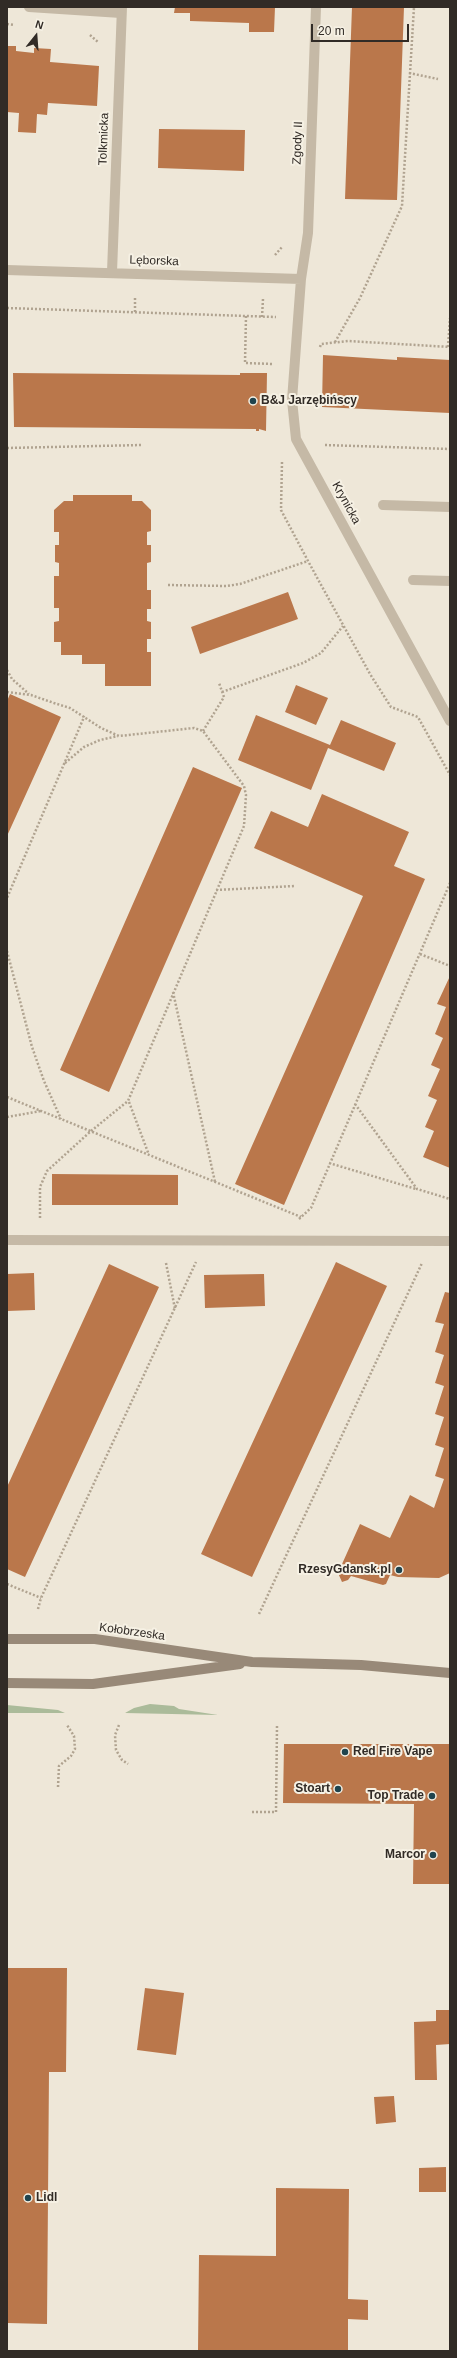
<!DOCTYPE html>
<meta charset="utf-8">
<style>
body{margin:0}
#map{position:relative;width:457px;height:2358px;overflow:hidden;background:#eee7d8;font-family:Helvetica,sans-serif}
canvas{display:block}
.frame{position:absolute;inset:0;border:8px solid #312b26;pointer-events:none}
.north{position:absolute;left:16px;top:16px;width:40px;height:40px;-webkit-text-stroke:3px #f6f1e4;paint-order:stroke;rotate:17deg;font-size:11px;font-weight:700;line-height:16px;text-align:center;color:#312b26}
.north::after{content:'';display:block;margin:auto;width:14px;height:18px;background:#312b26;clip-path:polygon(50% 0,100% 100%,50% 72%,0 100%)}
.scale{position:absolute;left:311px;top:24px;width:98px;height:18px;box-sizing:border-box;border:2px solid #312b26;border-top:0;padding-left:5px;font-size:12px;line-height:14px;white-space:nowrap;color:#312b26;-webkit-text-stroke:3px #f6f1e4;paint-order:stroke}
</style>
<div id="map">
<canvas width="457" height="2358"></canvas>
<div class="frame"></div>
<div class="north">N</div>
<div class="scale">20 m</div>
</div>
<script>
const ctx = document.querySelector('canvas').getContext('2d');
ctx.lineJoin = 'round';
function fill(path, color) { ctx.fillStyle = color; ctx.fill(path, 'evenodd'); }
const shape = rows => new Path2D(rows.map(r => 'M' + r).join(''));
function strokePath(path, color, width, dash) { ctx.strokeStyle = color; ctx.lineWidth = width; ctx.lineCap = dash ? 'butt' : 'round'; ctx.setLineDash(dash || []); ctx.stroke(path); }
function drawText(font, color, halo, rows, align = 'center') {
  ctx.font = font + ' Helvetica,sans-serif'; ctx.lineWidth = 4; ctx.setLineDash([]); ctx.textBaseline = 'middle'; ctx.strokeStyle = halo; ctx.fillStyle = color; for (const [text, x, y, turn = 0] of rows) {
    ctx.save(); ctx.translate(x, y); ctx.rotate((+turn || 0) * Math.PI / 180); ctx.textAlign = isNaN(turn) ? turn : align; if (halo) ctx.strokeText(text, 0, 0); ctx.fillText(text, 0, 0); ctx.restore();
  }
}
fill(shape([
 [150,1704,174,1706,179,1709,218,1715,125,1713,134,1708],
 [7,1705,58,1710,65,1713,7,1713]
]), '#abbb9a');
fill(shape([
 [175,7,275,7,274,32,249,32,249,23,190,21,190,13,174,13],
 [352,7,404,7,397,200,345,199],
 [7,46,16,46,16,51,34,53,34,48,51,49,50,62,99,66,97,106,48,103,47,115,37,114,36,133,18,132,19,113,7,112],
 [159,129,245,130,244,171,158,168],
 [323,355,397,360,397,357,450,360,450,413,322,407],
 [13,373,240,375,240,373,267,373,266,431,259,429,259,431,256,431,256,429,14,427],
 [73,495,132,495,132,501,142,501,151,510,151,531,147,532,147,545,151,545,151,562,147,563,147,590,151,590,151,609,147,609,147,621,151,622,151,639,147,639,147,652,151,652,151,686,105,686,105,664,82,664,82,655,61,655,61,642,54,642,54,622,59,621,59,608,54,608,54,576,59,576,59,563,55,562,55,545,59,545,59,532,54,532,54,510,64,501,73,501],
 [288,592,298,619,200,654,191,627],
 [296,685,328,698,316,725,285,712],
 [10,694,61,717,7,836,7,701],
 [256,715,330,745,341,720,396,743,384,771,328,748,311,790,238,760],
 [193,767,242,788,109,1092,60,1070],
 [322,794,409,832,394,866,425,879,284,1205,235,1184,363,896,254,848,271,811,308,827],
 [450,976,450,1168,423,1157,434,1131,425,1127,437,1100,428,1096,440,1069,431,1065,443,1038,435,1034,446,1007,437,1004],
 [52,1174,178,1175,178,1205,52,1205],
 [336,1262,387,1286,252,1577,201,1554],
 [109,1264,159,1287,25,1577,7,1569,7,1487],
 [34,1273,35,1310,7,1311,7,1274],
 [264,1274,265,1306,205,1308,204,1275],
 [445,1292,450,1293,450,1573,439,1578,398,1577,390,1575,386,1584,383,1585,351,1576,348,1580,342,1582,338,1573,360,1524,390,1538,410,1495,434,1508,444,1479,435,1476,444,1448,435,1445,444,1417,435,1414,444,1386,435,1383,444,1355,435,1352,444,1324,435,1322],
 [284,1744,450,1744,450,1884,413,1884,414,1804,283,1803],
 [7,1968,67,1968,66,2072,49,2072,47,2324,7,2323],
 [145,1988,184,1993,176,2055,137,2050],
 [436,2010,450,2010,450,2044,436,2045,437,2080,415,2080,414,2022,436,2021],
 [394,2096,396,2122,376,2124,374,2097],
 [446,2167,446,2192,419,2192,419,2168],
 [276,2188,349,2189,348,2299,368,2300,368,2320,348,2319,348,2351,198,2351,199,2255,276,2256]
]), '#ba774b');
strokePath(shape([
 [7,24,14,25],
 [90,35,98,42],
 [409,73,438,79],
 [275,255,282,247],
 [7,308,276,317],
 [135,312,135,296],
 [246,316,245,363,273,364],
 [262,317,263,299],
 [335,342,360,298,402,206,414,7],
 [320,347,321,344,348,341,450,347],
 [448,347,450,318],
 [325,445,450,449],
 [7,448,142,445],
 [282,462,281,510,308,561,370,674,391,707,418,717,450,775],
 [168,585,226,586,240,584,308,561],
 [7,670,12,679,29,694],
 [7,692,31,695,54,703,70,708,84,717,7,898],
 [222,692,303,663,321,653,343,626],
 [203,731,224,697,219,683],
 [65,763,84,747,100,740,118,736],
 [216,890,295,886],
 [7,951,32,1047,44,1081,61,1119],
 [420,954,450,966],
 [173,992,215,1182],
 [7,1097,301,1217],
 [129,1102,149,1155],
 [355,1104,417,1189,450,1199],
 [7,1117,41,1111],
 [329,1163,416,1189],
 [40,1218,40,1187,47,1171,91,1131,128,1101,244,826,246,795,244,786,203,731,194,728,119,736,101,728,84,717],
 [299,1219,311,1208,450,883],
 [166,1263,175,1309],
 [7,1584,41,1598],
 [38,1609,41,1598,196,1262],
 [259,1614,422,1263],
 [119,1725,115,1735,116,1750,122,1760,128,1764],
 [58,1787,59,1766,71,1756,75,1749,74,1736,67,1725],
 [252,1812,276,1812,277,1726]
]), '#b0a390', 2.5, [2, 2]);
strokePath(shape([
 [383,505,450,507],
 [413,580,450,581]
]), '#c5b9a6', 10);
strokePath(shape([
 [29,7,121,13],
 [316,7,308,233,301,279,292,400,296,439,450,721],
 [7,270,301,279],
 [112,272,122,7],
 [7,1240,450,1241]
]), '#c5b9a6', 10);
strokePath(shape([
 [7,1639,95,1639,252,1662,361,1665,450,1673],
 [7,1683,93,1684,240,1664]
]), '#988978', 10);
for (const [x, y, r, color] of [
 [253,401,4,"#20444e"],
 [399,1570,4,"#20444e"],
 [345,1752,4,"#20444e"],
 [338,1789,4,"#20444e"],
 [432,1796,4,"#20444e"],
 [433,1855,4,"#20444e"],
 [28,2198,4,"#20444e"]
]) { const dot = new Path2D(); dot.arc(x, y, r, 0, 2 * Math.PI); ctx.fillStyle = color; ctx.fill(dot); strokePath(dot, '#f6f1e4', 1.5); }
drawText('12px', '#312b26', '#f6f1e4', [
 ["Tolkmicka",104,139,-88],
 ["Zgody II",298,143,-88],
 ["Lęborska",154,261,2],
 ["Krynicka",346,503,61],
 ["Kołobrzeska",132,1632,8]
]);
drawText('bold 12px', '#312b26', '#f6f1e4', [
 ["B&J Jarzębińscy",261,401,"left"],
 ["RzesyGdansk.pl",391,1570],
 ["Red Fire Vape",353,1752,"left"],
 ["Stoart",330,1789],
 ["Top Trade",424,1796],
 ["Marcor",425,1855],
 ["Lidl",36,2198,"left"]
], 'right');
</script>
